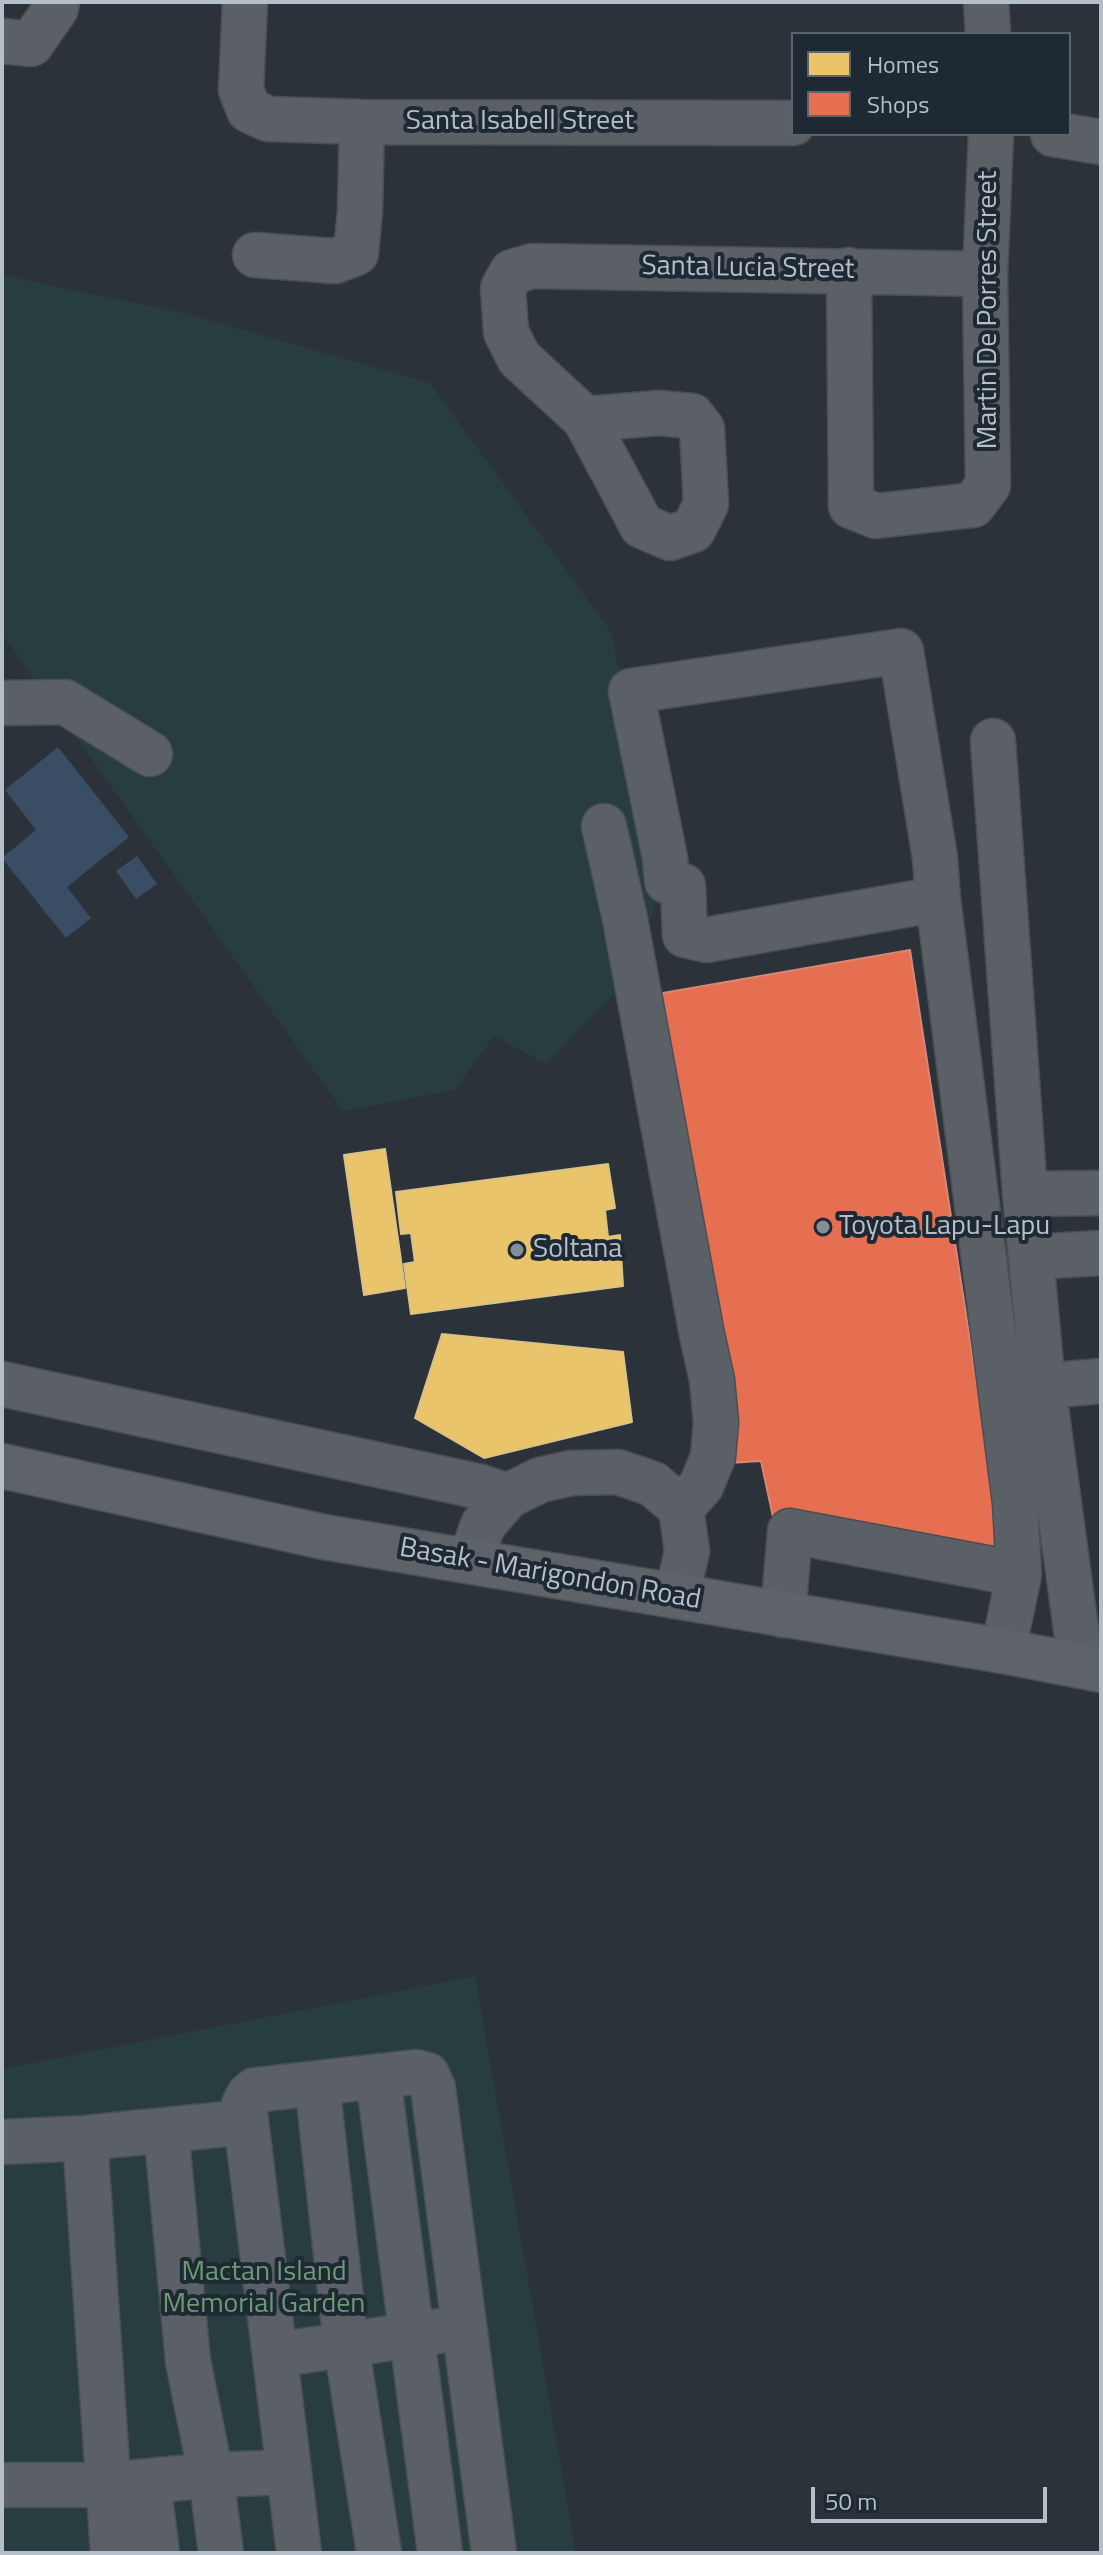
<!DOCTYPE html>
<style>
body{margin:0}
#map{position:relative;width:1103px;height:2555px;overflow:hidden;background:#2b3239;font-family:"Titillium Web",sans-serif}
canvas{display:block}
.frame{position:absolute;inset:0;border:4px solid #b5bfca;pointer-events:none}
.legend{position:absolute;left:791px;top:32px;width:280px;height:104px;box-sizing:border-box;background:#1e2934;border:2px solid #5a6570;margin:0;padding:10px 14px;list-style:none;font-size:24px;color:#b5bfca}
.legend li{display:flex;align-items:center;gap:16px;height:40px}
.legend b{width:40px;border:2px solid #5a6570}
.scale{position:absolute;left:811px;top:2487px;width:236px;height:36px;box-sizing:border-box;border:4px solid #b5bfca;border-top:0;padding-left:10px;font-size:24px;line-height:28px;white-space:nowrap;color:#b5bfca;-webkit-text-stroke:6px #1e2934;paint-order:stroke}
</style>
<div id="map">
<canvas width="1103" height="2555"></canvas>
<div class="frame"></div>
<ul class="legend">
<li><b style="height:22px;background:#e9c46a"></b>Homes</li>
<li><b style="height:22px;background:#e76f51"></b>Shops</li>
</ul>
<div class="scale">50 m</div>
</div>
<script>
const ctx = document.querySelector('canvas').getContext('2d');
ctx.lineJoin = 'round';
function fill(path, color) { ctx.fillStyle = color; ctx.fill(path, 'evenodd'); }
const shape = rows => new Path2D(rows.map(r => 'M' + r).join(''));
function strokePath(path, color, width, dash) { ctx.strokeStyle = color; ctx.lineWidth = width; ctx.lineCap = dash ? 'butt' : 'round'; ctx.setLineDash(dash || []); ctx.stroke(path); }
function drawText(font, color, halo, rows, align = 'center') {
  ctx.font = font + ' "Titillium Web",sans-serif'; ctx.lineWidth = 8; ctx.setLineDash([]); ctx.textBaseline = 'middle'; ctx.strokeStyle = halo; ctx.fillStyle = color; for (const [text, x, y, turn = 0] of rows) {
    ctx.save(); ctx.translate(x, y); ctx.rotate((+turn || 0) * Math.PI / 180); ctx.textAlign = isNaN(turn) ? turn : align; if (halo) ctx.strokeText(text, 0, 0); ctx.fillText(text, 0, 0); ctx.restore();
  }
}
fill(shape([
 [2,275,184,313,430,383,612,633,659,898,623,985,545,1064,494,1036,455,1090,343,1111,2,634],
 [475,1976,576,2553,2,2553,2,2069]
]), '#283d3f');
fill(shape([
 [58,747,129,837,67,887,91,918,66,938,2,858,36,830,5,790],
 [137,856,157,884,136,899,116,871]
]), '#394e64');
const homes = shape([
 [385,1149,405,1288,364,1295,344,1155,385,1149],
 [608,1164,615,1208,605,1210,608,1237,620,1235,623,1286,411,1314,404,1264,415,1262,411,1233,401,1234,396,1192,608,1164],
 [442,1334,623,1352,632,1422,484,1458,415,1418,442,1334]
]);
fill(homes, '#e9c46a');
strokePath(homes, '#d9c287', 2);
const shops = shape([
 [910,950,1003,1555,773,1517,761,1461,729,1463,657,994,910,950]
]);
fill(shops, '#e76f51');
strokePath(shops, '#d88775', 2);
const minor = shape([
 [245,2,241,90,249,110,268,119,362,122,793,123],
 [986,2,988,34],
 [2,41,31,44,56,8,57,2],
 [1053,134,1101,142],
 [255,255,335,261,356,253,360,211,362,122],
 [849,270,851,506,876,516,973,505,988,485,985,274,991,134],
 [585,419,659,413,692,416,702,429,706,504,693,530,670,538,642,526,585,419,519,358,506,332,503,288,512,272,533,266,985,274],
 [2,703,65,702,150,754],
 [993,741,1025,1194,1043,1386,1081,1666],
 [604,826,625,919,702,1335,712,1380,716,1422,713,1457,701,1486,681,1508],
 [938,899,706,940,685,935,683,886,667,881,665,858,631,691,901,651,935,858,938,899,1015,1503,1019,1574],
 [1025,1194,1101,1193],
 [1031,1257,1101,1253],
 [2,1384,481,1487,508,1496,540,1480,571,1473,618,1472,653,1484,681,1508,687,1551,677,1596],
 [1043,1386,1101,1381],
 [470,1561,483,1525,508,1496],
 [783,1615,790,1531,1019,1574,1003,1651],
 [378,2076,440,2553],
 [317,2083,346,2344,379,2553],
 [166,2130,188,2361,211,2475,221,2553],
 [85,2138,113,2553],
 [2,2142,85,2138,246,2122],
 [275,2355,439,2331],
 [148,2482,157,2553],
 [2,2485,108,2485,211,2475,289,2472],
 [299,2553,244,2104,249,2095,255,2090,416,2072,427,2075,433,2088,494,2553]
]);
const major = shape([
 [2,1466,324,1537,1003,1651,1101,1670]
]);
strokePath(minor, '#494e54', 47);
strokePath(major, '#494f56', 47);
strokePath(minor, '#5b6067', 44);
strokePath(major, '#5d6369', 44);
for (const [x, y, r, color] of [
 [823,1227,8,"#858e97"],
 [517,1250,8,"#858e97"]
]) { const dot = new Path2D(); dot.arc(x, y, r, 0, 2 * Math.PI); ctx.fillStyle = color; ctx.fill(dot); strokePath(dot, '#1e2934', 3); }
drawText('28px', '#b5bfca', '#1e2934', [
 ["Santa Isabell Street",520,122],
 ["Santa Lucia Street",748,269,1],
 ["Martin De Porres Street",989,310,-90],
 ["Basak - Marigondon Road",550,1575,10]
]);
drawText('28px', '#b5bfca', '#1e2934', [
 ["Toyota Lapu-Lapu",839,1227],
 ["Soltana",533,1250]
], 'left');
drawText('28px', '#6c9b73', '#1e2934', [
 ["Mactan Island",264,2273],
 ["Memorial Garden",264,2305]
]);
</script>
